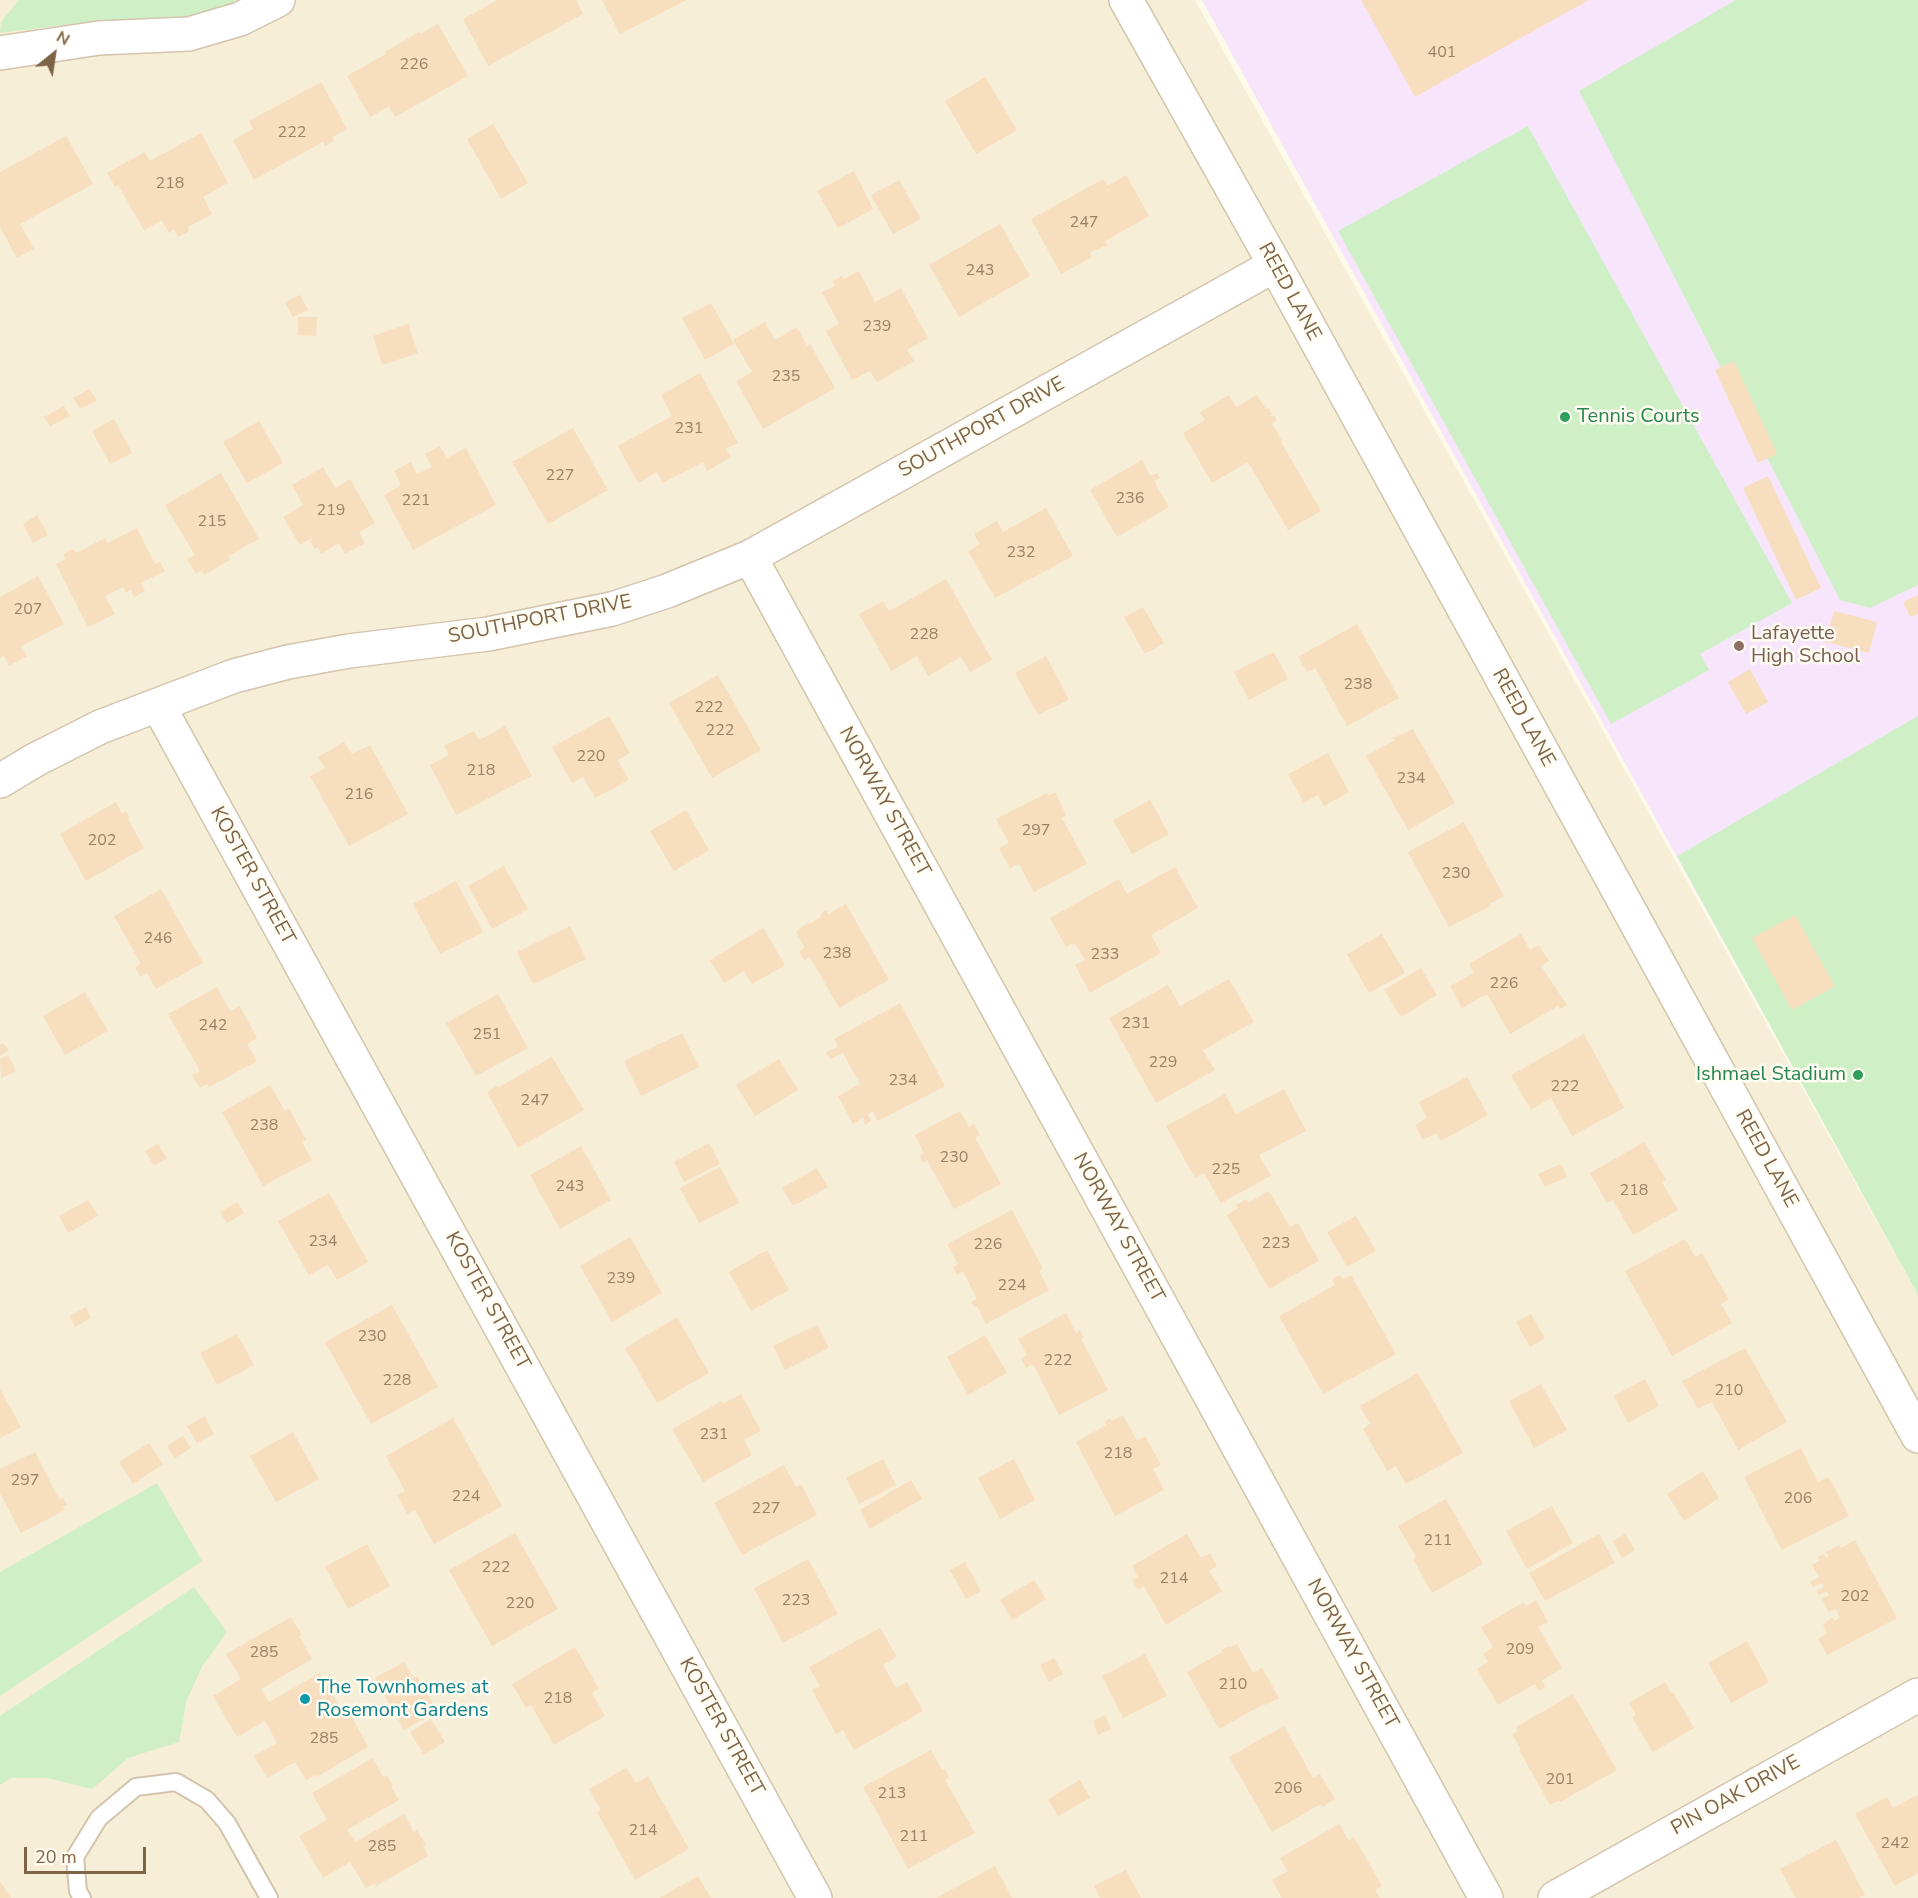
<!DOCTYPE html>
<style>
body{margin:0}
#map{position:relative;width:1918px;height:1898px;overflow:hidden;background:#fefaea;font-family:"Nunito Sans",sans-serif}
canvas{display:block}
.north{position:absolute;left:24px;top:24px;width:60px;height:60px;-webkit-text-stroke:4px #fffcf2;paint-order:stroke;rotate:30deg;font-size:16px;font-weight:700;line-height:24px;text-align:center;color:#7d6449}
.north::after{content:'';display:block;margin:auto;width:21px;height:27px;background:#7d6449;clip-path:polygon(50% 0,100% 100%,50% 72%,0 100%)}
.scale{position:absolute;left:24px;top:1847px;width:122px;height:27px;box-sizing:border-box;border:3px solid #7d6449;border-top:0;padding-left:8px;font-size:18px;line-height:21px;white-space:nowrap;color:#7d6449;-webkit-text-stroke:4px #fffcf2;paint-order:stroke}
</style>
<div id="map">
<canvas width="1918" height="1898"></canvas>
<div class="north">N</div>
<div class="scale">20 m</div>
</div>
<script>
const ctx = document.querySelector('canvas').getContext('2d');
ctx.lineJoin = 'round';
function fill(path, color) { ctx.fillStyle = color; ctx.fill(path, 'evenodd'); }
const shape = rows => new Path2D(rows.map(r => 'M' + r).join(''));
function strokePath(path, color, width, dash) { ctx.strokeStyle = color; ctx.lineWidth = width; ctx.lineCap = dash ? 'butt' : 'round'; ctx.setLineDash(dash || []); ctx.stroke(path); }
function drawText(font, color, halo, rows, align = 'center') {
  ctx.font = font + ' "Nunito Sans",sans-serif'; ctx.lineWidth = 5; ctx.setLineDash([]); ctx.textBaseline = 'middle'; ctx.strokeStyle = halo; ctx.fillStyle = color; for (const [text, x, y, turn = 0] of rows) {
    ctx.save(); ctx.translate(x, y); ctx.rotate((+turn || 0) * Math.PI / 180); ctx.textAlign = isNaN(turn) ? turn : align; if (halo) ctx.strokeText(text, 0, 0); ctx.fillText(text, 0, 0); ctx.restore();
  }
}
fill(shape([
 [0,0,1195,0,1918,1295,1918,1898,0,1898]
]), '#f7eed7');
fill(shape([
 [1202,0,1918,0,1918,1292]
]), '#f7e6fb');
fill(shape([
 [19,0,278,0,108,38,79,23,0,33,1,22],
 [1736,0,1918,0,1918,585,1870,608,1840,600,1579,91],
 [1528,126,1792,603,1700,654,1709,670,1611,724,1338,231],
 [1918,716,1918,1295,1677,856],
 [157,1483,202,1561,0,1696,0,1572],
 [194,1587,227,1632,203,1665,187,1699,179,1742,128,1758,92,1789,47,1778,11,1778,0,1785,0,1716]
]), '#cfefc6');
fill(shape([
 [498,0,576,0,583,14,488,66,463,19],
 [602,0,687,0,620,34],
 [1361,0,1589,0,1415,97],
 [438,24,468,76,395,117,389,106,370,117,347,76,386,54,385,52,419,32,420,34],
 [985,77,1017,130,976,154,945,101],
 [321,82,347,129,332,137,334,141,325,146,323,142,254,180,233,140,253,129,249,121],
 [493,124,528,183,501,199,467,139],
 [201,133,228,183,203,197,212,214,188,227,189,231,178,237,174,230,169,233,162,220,144,230,118,185,115,187,107,173,145,152,150,161],
 [66,136,93,184,20,224,34,249,17,258,0,227,0,172],
 [854,171,873,209,838,228,817,191],
 [1126,175,1149,216,1105,241,1108,245,1090,252,1092,257,1061,274,1031,219,1103,179,1107,186],
 [899,180,921,219,893,234,871,195],
 [1000,224,1030,276,959,317,929,265],
 [859,271,875,302,901,288,928,338,907,350,914,361,877,382,870,371,852,380,826,331,839,324,822,292,835,286,833,281,842,276,844,279],
 [300,295,308,310,293,317,285,302],
 [711,303,734,344,705,360,682,318],
 [298,317,317,317,316,336,298,335],
 [765,322,775,340,797,327,807,346,810,344,835,388,763,429,736,381,752,372,733,340],
 [408,324,418,353,382,365,373,336],
 [1734,361,1777,454,1758,463,1715,370],
 [700,373,738,443,726,449,731,457,707,471,703,462,663,483,657,472,638,483,618,446,672,416,661,395],
 [90,389,97,401,80,409,73,398],
 [1229,395,1236,407,1257,395,1266,409,1269,408,1272,415,1270,415,1271,417,1274,416,1277,420,1272,424,1282,441,1281,442,1321,511,1288,530,1248,462,1212,483,1183,433,1205,420,1200,412],
 [64,406,70,416,50,426,44,417],
 [114,419,132,453,110,464,92,431],
 [259,421,283,463,247,483,223,442],
 [573,428,608,490,548,524,512,462],
 [440,446,447,458,466,448,496,505,413,550,384,495,401,485,394,471,411,462,417,474,432,467,425,454],
 [1142,460,1150,476,1157,473,1160,478,1154,481,1169,507,1117,537,1090,490],
 [323,467,335,488,350,479,375,523,359,532,365,543,345,554,339,543,321,554,318,547,315,549,310,541,313,540,312,538,300,545,283,517,303,505,292,485],
 [221,473,259,539,228,556,230,560,204,575,202,570,196,574,187,559,195,555,165,505],
 [1768,476,1821,588,1796,600,1743,488],
 [1046,508,1073,556,995,598,968,551,980,544,974,534,997,521,1003,532],
 [37,515,48,535,33,543,23,524],
 [137,528,155,564,160,562,165,571,141,583,145,591,134,597,131,590,126,593,123,587,105,596,115,614,88,627,56,564,66,559,63,554,73,549,76,553,105,538,108,543],
 [38,576,64,624,21,646,27,656,9,666,4,656,0,658,0,597],
 [946,579,992,660,970,672,961,657,928,676,917,656,891,671,859,614,883,601,889,611],
 [1918,595,1918,614,1910,617,1903,602],
 [1143,607,1164,643,1145,654,1124,617],
 [1834,611,1877,622,1869,653,1826,642],
 [1357,624,1399,698,1347,726,1315,668,1307,672,1298,657],
 [1274,652,1288,679,1249,700,1234,672],
 [1046,656,1069,700,1038,715,1015,673],
 [1750,669,1768,702,1746,714,1728,682],
 [718,675,761,750,712,778,669,703],
 [609,716,630,753,618,760,629,780,595,798,583,777,572,783,552,747],
 [505,726,532,776,456,815,430,765,449,755,444,746,474,731,479,740],
 [1413,729,1455,803,1408,830,1366,756,1395,740,1393,738],
 [344,742,352,754,370,745,408,814,349,846,310,776,325,768,318,757],
 [1328,753,1349,792,1324,806,1318,795,1304,803,1288,774],
 [1055,792,1066,815,1062,818,1087,864,1034,892,1019,864,1010,868,999,848,1009,843,996,819,1047,793,1048,796],
 [1150,800,1169,834,1132,854,1113,820],
 [116,802,122,814,126,811,130,818,128,819,144,848,86,881,60,834],
 [686,810,709,850,674,871,650,831],
 [1464,822,1504,896,1489,904,1491,906,1449,927,1408,852],
 [504,866,528,909,492,929,468,886],
 [1175,867,1198,908,1151,935,1161,953,1090,993,1075,965,1085,960,1075,943,1066,947,1050,918,1119,879,1127,894],
 [456,881,483,932,440,954,413,904],
 [161,889,203,963,156,989,147,973,140,977,135,967,141,964,114,916],
 [846,904,889,980,839,1008,810,957,804,960,799,951,805,948,796,932,808,922,809,924,821,917,820,914,827,910,828,914],
 [1795,915,1835,986,1792,1010,1752,938],
 [570,926,586,959,533,984,517,952],
 [763,928,785,965,752,984,744,971,724,983,710,960],
 [1382,934,1405,973,1369,993,1347,954],
 [1521,934,1530,950,1539,945,1549,961,1541,966,1567,1005,1560,1009,1558,1006,1510,1034,1487,994,1462,1008,1450,986,1474,973,1469,964],
 [1421,968,1437,995,1401,1017,1384,990],
 [1229,979,1254,1022,1203,1050,1215,1070,1156,1103,1109,1018,1168,985,1180,1006],
 [217,987,230,1011,240,1006,257,1038,247,1044,257,1061,209,1087,207,1084,200,1088,192,1075,200,1071,168,1014],
 [85,992,108,1031,65,1055,43,1016],
 [498,994,528,1048,476,1076,446,1023],
 [900,1003,945,1086,878,1121,873,1111,868,1114,871,1121,865,1125,863,1118,853,1124,838,1096,860,1084,843,1053,830,1059,826,1052,838,1047,834,1039],
 [682,1033,699,1067,641,1096,624,1061],
 [1584,1034,1624,1108,1572,1136,1551,1098,1531,1110,1511,1075],
 [3,1043,9,1050,0,1056,0,1045],
 [8,1055,16,1071,1,1078,0,1059],
 [552,1057,584,1110,518,1148,487,1092,498,1085,499,1087],
 [779,1059,798,1090,755,1116,736,1085],
 [1467,1077,1488,1115,1441,1141,1437,1133,1423,1140,1415,1125,1427,1118,1419,1102],
 [270,1085,285,1111,289,1108,306,1140,302,1142,312,1160,263,1186,222,1112],
 [1284,1089,1306,1131,1259,1155,1271,1176,1221,1203,1204,1173,1195,1178,1166,1126,1225,1094,1236,1114],
 [960,1111,969,1127,974,1124,980,1135,975,1138,1001,1184,954,1209,927,1160,923,1163,920,1156,924,1153,915,1135],
 [1644,1142,1666,1180,1662,1182,1678,1210,1633,1235,1613,1200,1607,1203,1590,1173],
 [709,1143,720,1164,684,1182,674,1162],
 [158,1144,167,1158,154,1166,145,1151],
 [581,1146,611,1200,560,1229,530,1175],
 [1561,1164,1567,1177,1545,1187,1538,1174],
 [720,1167,739,1203,699,1223,680,1188],
 [817,1168,828,1187,793,1206,782,1188],
 [1269,1191,1290,1227,1298,1223,1319,1261,1269,1289,1227,1215,1238,1208,1236,1205,1246,1199,1248,1203],
 [329,1193,368,1262,337,1280,328,1265,309,1275,278,1221],
 [88,1200,98,1216,68,1233,59,1216],
 [237,1202,244,1213,227,1223,220,1212],
 [1012,1210,1043,1269,1039,1271,1049,1290,986,1324,977,1306,974,1307,971,1302,977,1299,963,1271,957,1275,953,1267,958,1264,947,1244],
 [1356,1216,1376,1251,1347,1267,1327,1232],
 [630,1237,662,1293,612,1322,580,1266],
 [1685,1239,1695,1257,1702,1253,1729,1300,1721,1304,1732,1323,1672,1356,1625,1271],
 [767,1250,789,1290,751,1311,729,1272],
 [1340,1275,1343,1279,1351,1275,1396,1354,1323,1394,1279,1316,1335,1285,1332,1279],
 [392,1305,438,1387,371,1424,325,1342],
 [86,1307,91,1318,75,1327,70,1316],
 [1066,1313,1076,1333,1080,1330,1084,1338,1081,1339,1108,1390,1059,1415,1033,1364,1026,1368,1021,1358,1027,1355,1018,1339],
 [1531,1314,1545,1338,1530,1347,1516,1322],
 [677,1317,709,1373,657,1403,625,1348],
 [817,1325,829,1348,785,1370,773,1346],
 [237,1334,254,1365,217,1385,200,1353],
 [985,1335,1007,1373,968,1395,947,1357],
 [1745,1348,1787,1422,1738,1450,1712,1402,1698,1409,1682,1381],
 [1418,1373,1463,1453,1406,1484,1396,1466,1387,1471,1363,1429,1370,1424,1360,1406],
 [1645,1379,1659,1406,1628,1423,1614,1396],
 [1541,1384,1567,1430,1534,1448,1509,1401],
 [0,1389,21,1427,0,1438],
 [741,1394,761,1431,744,1440,752,1455,703,1482,672,1429,722,1401,723,1404],
 [1123,1415,1137,1441,1145,1436,1161,1465,1153,1469,1164,1490,1115,1516,1076,1442,1106,1425,1104,1422,1110,1418,1112,1421],
 [205,1416,214,1434,197,1443,187,1426],
 [453,1418,502,1506,434,1544,415,1510,407,1514,397,1495,405,1491,386,1456],
 [293,1432,319,1479,276,1502,250,1456],
 [183,1436,191,1448,175,1458,167,1446],
 [149,1443,163,1464,133,1484,119,1462],
 [1801,1448,1818,1482,1829,1477,1849,1516,1782,1550,1744,1477],
 [35,1452,59,1499,63,1498,67,1505,63,1507,65,1510,21,1533,0,1493,0,1469],
 [883,1459,896,1485,859,1504,846,1478],
 [1014,1459,1035,1500,1000,1519,978,1478],
 [784,1465,796,1487,801,1484,817,1515,742,1555,714,1503],
 [1703,1471,1719,1498,1684,1521,1667,1494],
 [911,1480,922,1499,870,1529,860,1510],
 [1446,1499,1483,1564,1432,1593,1413,1559,1416,1557,1398,1526],
 [1552,1506,1573,1543,1527,1569,1506,1531],
 [515,1533,558,1609,492,1646,449,1570],
 [1187,1534,1201,1558,1210,1553,1217,1566,1209,1571,1222,1591,1166,1625,1144,1586,1138,1590,1132,1580,1138,1577,1132,1566],
 [1599,1534,1615,1563,1545,1601,1529,1573],
 [1625,1534,1635,1550,1622,1558,1613,1541],
 [1855,1540,1897,1618,1827,1655,1818,1639,1827,1633,1823,1625,1832,1617,1834,1621,1840,1618,1836,1609,1829,1612,1822,1599,1829,1595,1827,1591,1819,1595,1817,1591,1824,1587,1822,1583,1813,1587,1810,1582,1819,1577,1812,1565,1820,1560,1818,1557,1824,1554,1825,1558,1829,1556,1826,1552,1839,1545,1841,1548],
 [367,1544,390,1586,348,1609,325,1567],
 [808,1559,838,1614,783,1643,754,1588],
 [965,1562,981,1591,966,1599,950,1570],
 [1034,1580,1046,1599,1012,1620,1000,1600],
 [1536,1600,1548,1622,1538,1627,1562,1668,1542,1680,1545,1687,1539,1691,1535,1684,1498,1705,1477,1669,1488,1662,1483,1654,1493,1647,1481,1627,1524,1602,1526,1606],
 [291,1617,302,1635,299,1636,312,1659,261,1689,269,1702,320,1673,341,1709,346,1706,368,1747,316,1777,315,1775,306,1780,295,1762,267,1778,254,1756,277,1743,265,1721,237,1737,213,1696,241,1679,226,1654],
 [880,1628,897,1657,883,1665,896,1688,907,1682,923,1711,854,1750,843,1730,836,1734,812,1690,820,1686,809,1667],
 [1747,1641,1769,1682,1731,1703,1708,1663],
 [1237,1644,1253,1673,1262,1668,1279,1698,1265,1705,1264,1704,1219,1729,1187,1672,1222,1652,1221,1650,1229,1646,1229,1648],
 [575,1647,599,1689,592,1693,605,1716,554,1745,531,1705,526,1708,512,1684],
 [1145,1654,1167,1696,1123,1718,1102,1676],
 [1054,1658,1063,1674,1049,1682,1040,1665],
 [404,1662,413,1678,417,1676,437,1711,404,1730,375,1678],
 [1665,1682,1671,1693,1673,1692,1694,1728,1653,1752,1632,1717,1636,1715,1629,1703],
 [1573,1694,1617,1770,1560,1802,1559,1800,1550,1805,1519,1750,1521,1749,1512,1734,1518,1731,1516,1727],
 [1105,1715,1111,1729,1098,1735,1093,1721],
 [431,1719,445,1742,424,1755,410,1732],
 [1284,1726,1313,1778,1320,1774,1335,1799,1322,1807,1321,1804,1272,1832,1229,1757],
 [931,1750,942,1770,945,1769,949,1778,945,1780,975,1833,908,1869,863,1787],
 [373,1758,383,1777,387,1775,393,1786,391,1787,399,1800,347,1830,355,1842,404,1814,414,1832,417,1830,426,1845,423,1846,428,1856,376,1886,375,1883,366,1888,350,1862,323,1878,299,1836,327,1820,312,1793],
 [626,1768,636,1783,648,1776,689,1849,635,1880,597,1812,601,1810,589,1789],
 [1080,1780,1090,1798,1058,1816,1048,1799],
 [1918,1795,1918,1873,1895,1886,1855,1814,1887,1797,1893,1808],
 [1339,1824,1349,1841,1354,1837,1382,1886,1375,1890,1380,1898,1282,1898,1272,1880,1288,1871,1280,1858],
 [1836,1840,1865,1895,1859,1898,1796,1898,1780,1869],
 [995,1866,1012,1898,936,1898],
 [1126,1870,1141,1898,1100,1898,1094,1886],
 [698,1876,711,1898,659,1898],
 [0,1881,11,1898,0,1898]
]), '#f7debe');
const service = shape([
 [82,1898,78,1891,75,1857,99,1818,136,1787,176,1782,207,1800,227,1823,269,1898]
]);
const minor = shape([
 [1126,0,1275,265,1918,1436],
 [0,53,99,38,189,34,240,19,278,0],
 [750,557,1486,1898],
 [158,705,815,1898],
 [0,781,35,760,100,727,234,676,288,662,349,651,488,634,612,609,667,591,750,557,1275,265],
 [1555,1898,1918,1695]
]);
strokePath(service, '#d3c4ad', 20);
strokePath(minor, '#d3c4ad', 36);
strokePath(service, '#fff', 16);
strokePath(minor, '#fff', 33);
for (const [x, y, r, color] of [
 [1565,417,6,"#2e9e5b"],
 [1739,646,6,"#8d6e63"],
 [1858,1075,6,"#2e9e5b"],
 [305,1699,6,"#0f9aa8"]
]) { const dot = new Path2D(); dot.arc(x, y, r, 0, 2 * Math.PI); ctx.fillStyle = color; ctx.fill(dot); strokePath(dot, '#fffcf2', 2); }
drawText('16px', '#9c8266', null, [
 ["401",1442,53],
 ["226",414,65],
 ["222",292,133],
 ["218",170,184],
 ["247",1084,223],
 ["243",980,271],
 ["239",877,327],
 ["235",786,377],
 ["231",689,429],
 ["227",560,476],
 ["236",1130,499],
 ["221",416,501],
 ["219",331,511],
 ["215",212,522],
 ["232",1021,553],
 ["207",28,610],
 ["228",924,635],
 ["238",1358,685],
 ["222",709,708],
 ["222",720,731],
 ["220",591,757],
 ["218",481,771],
 ["234",1411,779],
 ["216",359,795],
 ["297",1036,831],
 ["202",102,841],
 ["230",1456,874],
 ["246",158,939],
 ["238",837,954],
 ["233",1105,955],
 ["226",1504,984],
 ["231",1136,1024],
 ["242",213,1026],
 ["251",487,1035],
 ["229",1163,1063],
 ["234",903,1081],
 ["222",1565,1087],
 ["247",535,1101],
 ["238",264,1126],
 ["230",954,1158],
 ["225",1226,1170],
 ["243",570,1187],
 ["218",1634,1191],
 ["234",323,1242],
 ["223",1276,1244],
 ["226",988,1245],
 ["239",621,1279],
 ["224",1012,1286],
 ["230",372,1337],
 ["222",1058,1361],
 ["228",397,1381],
 ["210",1729,1391],
 ["231",714,1435],
 ["218",1118,1454],
 ["297",25,1481],
 ["224",466,1497],
 ["206",1798,1499],
 ["227",766,1509],
 ["211",1438,1541],
 ["222",496,1568],
 ["214",1174,1579],
 ["202",1855,1597],
 ["223",796,1601],
 ["220",520,1604],
 ["209",1520,1650],
 ["285",264,1653],
 ["210",1233,1685],
 ["218",558,1699],
 ["285",324,1739],
 ["201",1560,1780],
 ["206",1288,1789],
 ["213",892,1794],
 ["214",643,1831],
 ["211",914,1837],
 ["242",1895,1844],
 ["285",382,1847]
]);
drawText('20px', '#7d6449', '#fffcf2', [
 ["REED LANE",1289,292,61],
 ["SOUTHPORT DRIVE",982,428,-29],
 ["SOUTHPORT DRIVE",540,620,-11],
 ["REED LANE",1523,718,61],
 ["NORWAY STREET",884,802,61],
 ["KOSTER STREET",252,876,61],
 ["REED LANE",1766,1159,61],
 ["NORWAY STREET",1118,1228,61],
 ["KOSTER STREET",487,1301,61],
 ["NORWAY STREET",1352,1654,61],
 ["KOSTER STREET",721,1727,61],
 ["PIN OAK DRIVE",1736,1796,-29]
]);
drawText('20px', '#27864d', '#fffcf2', [
 ["Tennis Courts",1577,417],
 ["Ishmael Stadium",1846,1075,"right"]
], 'left');
drawText('20px', '#785e54', '#fffcf2', [
 ["Lafayette",1751,634],
 ["High School",1751,657]
], 'left');
drawText('20px', '#0d838f', '#fffcf2', [
 ["The Townhomes at",317,1688],
 ["Rosemont Gardens",317,1711]
], 'left');
</script>
